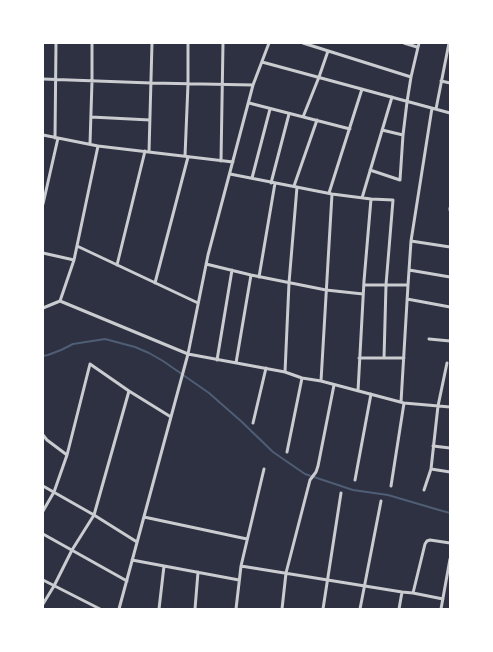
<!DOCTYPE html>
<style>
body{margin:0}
#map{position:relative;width:493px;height:652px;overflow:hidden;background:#2d3142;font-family:"Open Sans",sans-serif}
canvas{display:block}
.frame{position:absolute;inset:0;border:44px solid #fff;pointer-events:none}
</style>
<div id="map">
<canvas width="493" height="652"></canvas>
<div class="frame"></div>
</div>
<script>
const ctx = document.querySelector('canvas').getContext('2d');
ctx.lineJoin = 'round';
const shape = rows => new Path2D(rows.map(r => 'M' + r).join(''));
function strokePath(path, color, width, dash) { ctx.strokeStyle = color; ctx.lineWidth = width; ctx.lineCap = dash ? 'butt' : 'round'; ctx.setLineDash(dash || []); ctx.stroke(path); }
strokePath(shape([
 [43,356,48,355,61,350,73,344,105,339,135,347,149,353,163,361,209,393,242,422,273,452,305,474,353,490,388,495,439,510,450,513]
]), '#4f5d75', 2);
strokePath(shape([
 [303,43,411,77],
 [404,43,417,47],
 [262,62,450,113],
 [43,79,151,83,253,85],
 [441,81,450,83],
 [249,103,350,129],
 [436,109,449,43],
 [91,117,150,120],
 [303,117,319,77,328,51],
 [382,130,403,135],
 [43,135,98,146,233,162],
 [55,138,56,43],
 [90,144,92,81,92,43],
 [149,152,152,43],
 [185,156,188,84,188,43],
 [221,161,223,43],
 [370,170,400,180,403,135,407,102,411,77,419,43],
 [230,174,332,194,371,199,393,200,386,285,384,358],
 [252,178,270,109],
 [271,183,289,114],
 [294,186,317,120],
 [329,193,362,89],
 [362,198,392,97],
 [43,204,58,138],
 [450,210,450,208],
 [411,241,450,247],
 [77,246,198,303],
 [43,253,74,260],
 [206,264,251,275,326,290,363,294],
 [117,265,145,151],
 [409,270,450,277],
 [259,277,275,183],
 [155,283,188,157],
 [364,285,408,285],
 [407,299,450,307],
 [60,301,188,354,285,372,302,378,321,381,404,403,450,407],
 [43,308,60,301,74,260,98,146],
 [429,339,450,341],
 [359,358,404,358],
 [217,360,232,270],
 [236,363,251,275],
 [285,372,289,283,297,187],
 [321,381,332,194],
 [358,391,364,281,371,199],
 [401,402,408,285,411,241,432,108],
 [253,423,266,368],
 [43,435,47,440,67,455],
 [433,446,450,448],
 [287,452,302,378],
 [431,469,450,472],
 [355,480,371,394],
 [43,486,94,515,137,542],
 [391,486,404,403],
 [424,490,431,469,438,406,447,363],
 [43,511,54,492,67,455,90,364,129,391,171,417],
 [144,517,247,539],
 [43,534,127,581],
 [132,560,239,580],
 [241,566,402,592,413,593,443,599],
 [43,580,100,609],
 [413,593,425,544,427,541,430,540,450,543],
 [43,604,54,586,72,550,94,515,129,391],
 [119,609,188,354,208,255,253,85,269,43],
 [159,609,164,566],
 [195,609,198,572],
 [236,609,241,566,264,469],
 [282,609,286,573,310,480,316,472,318,466,334,385],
 [323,609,341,493],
 [360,609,381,501],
 [399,609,402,592],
 [441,609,450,559]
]), '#caccd0', 3);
</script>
